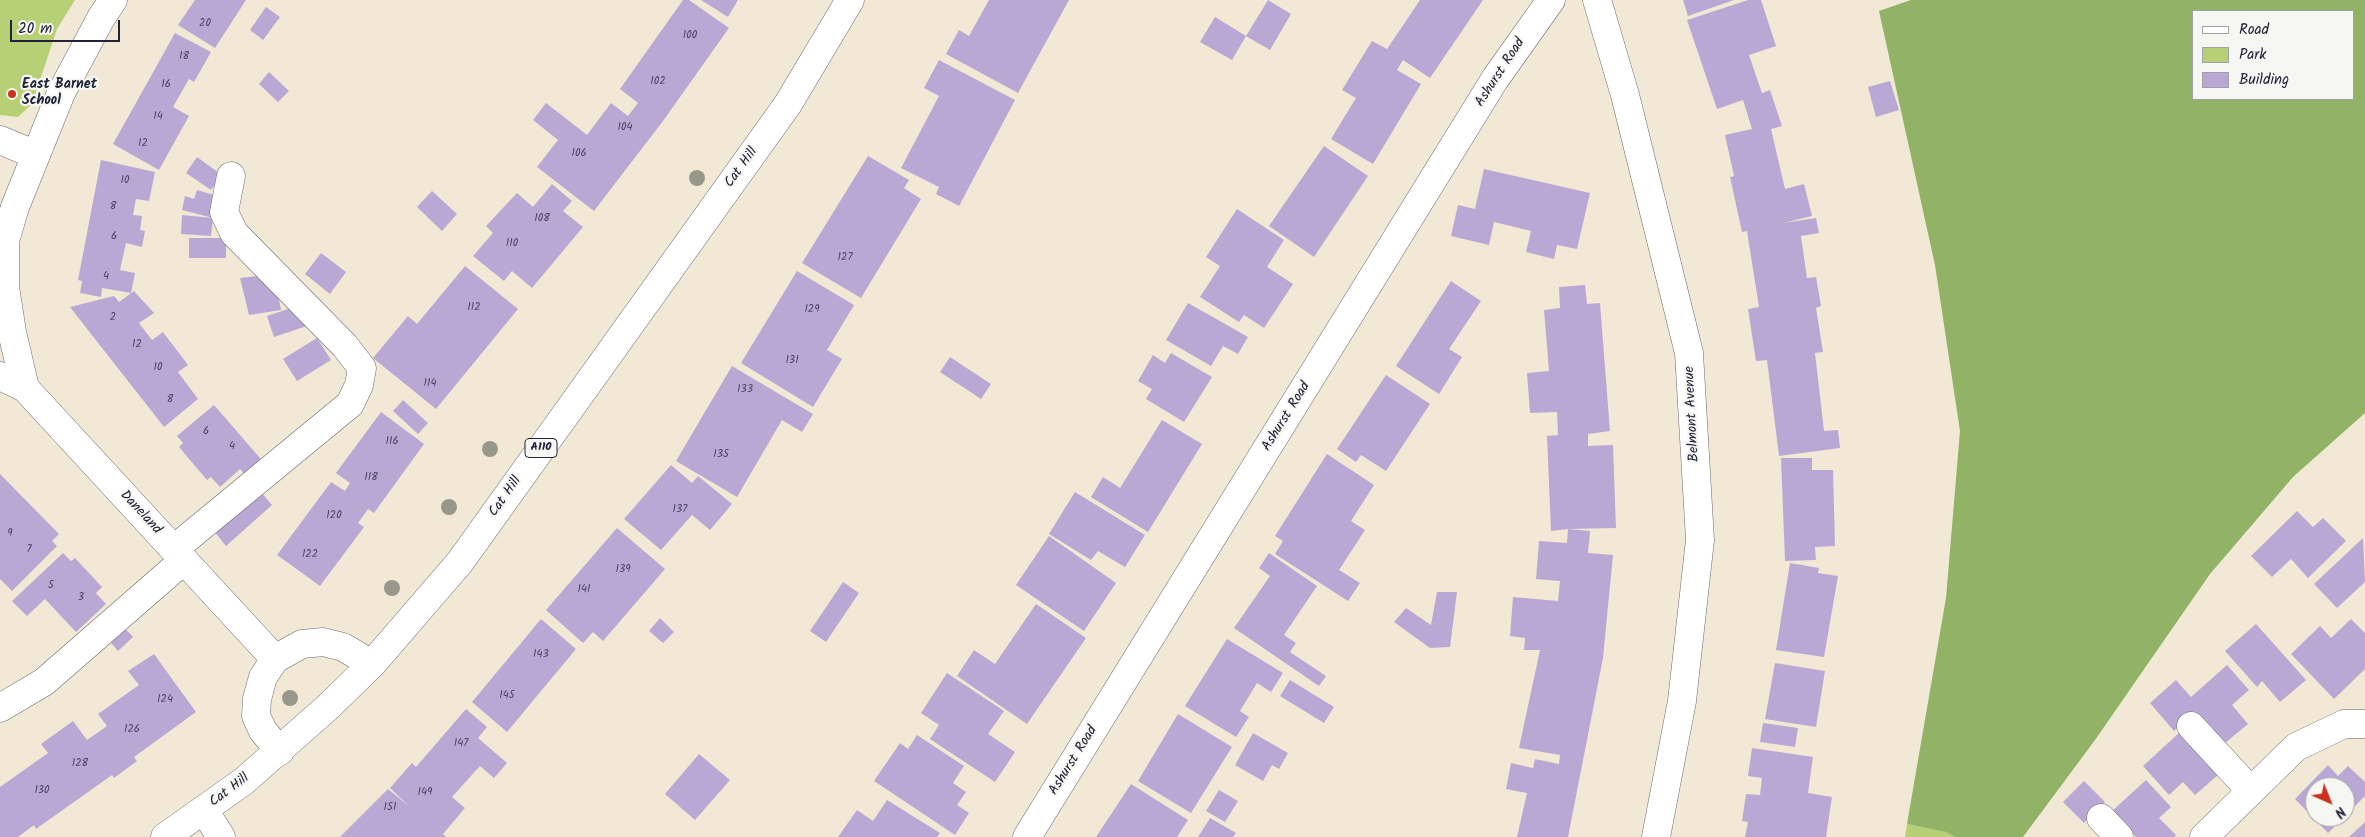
<!DOCTYPE html>
<style>
body{margin:0}
#map{position:relative;width:2365px;height:837px;overflow:hidden;background:#f1e9d5;font-family:Kalam,sans-serif}
canvas{display:block}
.legend{position:absolute;left:2192px;top:10px;width:162px;height:90px;box-sizing:border-box;background:#f6f6f2;border:1px solid #a1a1a9;margin:0;padding:6px 9px;list-style:none;font-size:15px;color:#22223b}
.legend li{display:flex;align-items:center;gap:10px;height:25px}
.legend b{width:25px;border:1px solid #a1a1a9}
.north{position:absolute;left:2305px;top:777px;width:50px;height:50px;box-sizing:border-box;background:#f6f6f2;border:1px solid #a1a1a9;border-radius:50%;rotate:136deg;font-size:14px;font-weight:700;line-height:20px;text-align:center;color:#22223b}
.north::after{content:'';display:block;margin:auto;width:18px;height:22px;background:#c8321e;clip-path:polygon(50% 0,100% 100%,50% 72%,0 100%)}
.scale{position:absolute;left:10px;top:20px;width:110px;height:22px;box-sizing:border-box;border:2px solid #22223b;border-top:0;padding-left:6px;font-size:15px;line-height:18px;white-space:nowrap;color:#22223b;-webkit-text-stroke:4px #f6f6f2;paint-order:stroke}
</style>
<div id="map">
<canvas width="2365" height="837"></canvas>
<ul class="legend">
<li><b style="height:6px;background:#fff"></b>Road</li>
<li><b style="height:14px;background:#b8d075"></b>Park</li>
<li><b style="height:14px;background:#baa8d4"></b>Building</li>
</ul>
<div class="north">N</div>
<div class="scale">20 m</div>
</div>
<script>
const ctx = document.querySelector('canvas').getContext('2d');
ctx.lineJoin = 'round';
function fill(path, color) { ctx.fillStyle = color; ctx.fill(path, 'evenodd'); }
const shape = rows => new Path2D(rows.map(r => 'M' + r).join(''));
function strokePath(path, color, width, dash) { ctx.strokeStyle = color; ctx.lineWidth = width; ctx.lineCap = dash ? 'butt' : 'round'; ctx.setLineDash(dash || []); ctx.stroke(path); }
function drawText(font, color, halo, rows, align = 'center') {
  ctx.font = font + ' Kalam,sans-serif'; ctx.lineWidth = 4.5; ctx.setLineDash([]); ctx.textBaseline = 'middle'; ctx.strokeStyle = halo; ctx.fillStyle = color; for (const [text, x, y, turn = 0] of rows) {
    ctx.save(); ctx.translate(x, y); ctx.rotate((+turn || 0) * Math.PI / 180); ctx.textAlign = isNaN(turn) ? turn : align; if (halo) ctx.strokeText(text, 0, 0); ctx.fillText(text, 0, 0); ctx.restore();
  }
}
fill(shape([
 [0,0,75,0,57,29,32,104,18,117,0,115],
 [1907,824,1946,832,1955,837,1905,837]
]), '#b8d075');
fill(shape([
 [1911,0,2365,0,2365,413,2293,477,2210,574,2095,740,2023,837,1955,837,1946,832,1907,824,1946,598,1960,431,1935,265,1879,11],
 [2194,11,2354,11,2354,99,2194,99]
]), '#92b266');
fill(shape([
 [195,0,246,0,215,48,178,25],
 [683,0,689,0,729,28,663,121,594,211,537,167,558,140,533,120,546,103,587,135,611,103,628,116,638,103,620,89],
 [701,0,738,0,728,17],
 [989,0,1069,0,1018,93,946,54,959,30,969,36],
 [1268,0,1291,14,1270,50,1246,36],
 [1420,0,1483,0,1430,78,1403,60,1397,70,1421,84,1373,164,1331,139,1356,98,1342,90,1372,41,1387,49],
 [1683,0,1734,0,1688,16],
 [1748,0,1761,0,1776,46,1749,55,1762,93,1770,90,1782,126,1771,129,1785,189,1804,184,1812,216,1783,223,1816,218,1819,233,1801,236,1807,278,1816,277,1821,306,1816,308,1823,352,1815,353,1824,431,1838,430,1840,448,1779,456,1767,360,1756,361,1748,309,1759,307,1747,231,1742,232,1730,177,1734,176,1725,135,1752,129,1743,100,1717,109,1687,20],
 [266,7,280,17,263,40,250,30],
 [1215,17,1246,36,1232,60,1200,42],
 [175,33,211,52,194,82,189,79,173,107,189,116,159,170,113,144],
 [939,60,1015,100,959,206,936,194,939,187,901,168,939,96,924,88],
 [269,72,289,91,278,102,259,84],
 [1890,81,1899,110,1876,117,1868,87],
 [1324,146,1368,176,1314,257,1269,226],
 [868,156,909,180,904,188,921,199,861,298,802,263],
 [197,157,222,175,211,190,186,173],
 [101,160,155,172,149,201,136,199,133,215,142,216,140,230,145,231,142,247,126,243,120,270,135,273,131,293,102,288,101,297,80,293,82,281,78,280],
 [1484,169,1590,193,1577,249,1557,245,1554,259,1526,252,1531,231,1494,222,1489,245,1451,236,1458,205,1475,209],
 [552,184,572,201,563,211,583,227,532,288,512,271,504,281,473,256,493,233,486,226,517,193,533,207],
 [197,190,214,195,212,202,217,203,213,218,182,210,185,196,194,199],
 [432,191,457,214,442,231,417,207],
 [1237,209,1284,240,1267,267,1293,284,1264,328,1244,315,1239,322,1200,297,1220,266,1206,257],
 [182,215,213,218,211,236,181,234],
 [189,238,226,238,226,258,189,258],
 [321,253,346,272,330,294,305,274],
 [465,266,518,309,436,409,373,358,408,316,417,324],
 [797,271,854,305,827,350,842,359,813,407,741,363],
 [266,275,278,294,281,310,249,315,240,278],
 [1451,281,1481,301,1449,349,1462,357,1439,394,1396,366],
 [1585,285,1587,304,1600,303,1610,431,1588,434,1588,446,1613,445,1616,528,1568,529,1590,531,1588,553,1613,555,1603,658,1568,837,1517,837,1527,793,1506,789,1511,763,1533,768,1535,759,1559,764,1560,755,1519,748,1540,650,1524,650,1525,638,1510,636,1513,597,1558,601,1560,581,1536,579,1539,541,1567,543,1568,529,1551,531,1547,436,1558,435,1557,412,1530,413,1527,373,1549,371,1544,310,1560,308,1559,287],
 [134,291,154,313,139,323,152,340,163,332,169,340,188,365,178,372,198,399,164,427,70,307,114,296,119,302],
 [1188,303,1248,337,1238,354,1223,346,1211,366,1166,340],
 [300,305,307,326,274,337,267,316],
 [317,338,331,360,297,381,283,359],
 [1171,353,1212,377,1184,422,1146,399,1152,389,1138,381,1153,355,1165,363],
 [950,357,991,384,981,399,940,372],
 [732,366,813,414,802,432,782,420,737,497,676,461],
 [1386,375,1430,404,1386,471,1361,455,1356,462,1337,449],
 [403,400,428,423,418,434,393,411],
 [214,405,266,465,249,479,240,469,220,487,211,477,207,480,179,447,183,443,177,436],
 [381,412,424,444,374,513,368,509,358,523,364,527,320,586,277,555,331,482,345,491,350,483,336,473],
 [1162,420,1202,444,1148,532,1091,497,1103,477,1120,488],
 [1327,454,1374,485,1351,521,1365,530,1339,570,1360,583,1348,601,1275,554,1283,541,1275,536],
 [1781,458,1812,458,1812,470,1833,470,1835,546,1815,547,1816,560,1785,561],
 [671,465,692,483,698,476,732,504,710,530,692,515,661,550,624,519],
 [0,474,59,534,52,541,57,546,12,591,0,579],
 [260,491,272,505,226,546,214,531],
 [1075,492,1145,535,1125,567,1098,551,1091,560,1049,534],
 [2297,511,2313,527,2323,518,2346,541,2308,578,2291,559,2272,577,2251,556],
 [617,528,665,569,603,641,593,632,583,643,546,610],
 [1049,536,1116,583,1084,631,1016,585],
 [2363,538,2365,582,2337,608,2314,584],
 [63,553,71,561,75,558,102,587,96,593,106,604,76,632,45,599,27,616,12,601],
 [1269,553,1317,586,1284,635,1296,643,1290,652,1326,676,1319,686,1234,628,1270,576,1259,568],
 [1790,563,1819,568,1818,573,1838,576,1824,657,1776,650],
 [843,582,859,593,826,642,810,631],
 [1437,592,1457,592,1450,647,1430,648,1394,622,1406,608,1431,625],
 [1036,604,1086,638,1027,724,957,676,974,650,995,664],
 [660,618,674,632,663,643,649,631],
 [541,619,576,649,507,732,472,702],
 [2351,619,2365,633,2365,669,2334,699,2291,654,2320,626,2331,638],
 [121,624,133,637,118,651,106,637],
 [2256,624,2306,680,2280,702,2262,681,2257,687,2225,651],
 [1227,639,1283,673,1271,692,1257,683,1240,711,1249,717,1236,737,1185,706],
 [154,654,196,712,134,757,137,761,114,778,112,775,36,829,34,825,18,837,0,837,0,787,48,753,41,744,73,721,87,740,107,726,98,714,139,685,128,671],
 [1775,663,1825,671,1816,727,1765,719],
 [2227,665,2249,690,2232,705,2248,724,2224,744,2196,712,2174,731,2150,703,2176,680,2191,697],
 [947,673,1004,711,988,734,1015,752,995,782,930,739,939,725,921,713],
 [1290,680,1334,707,1324,723,1280,696],
 [466,709,487,727,478,738,507,763,494,778,480,766,452,797,465,808,443,834,446,837,340,837,388,789,409,806,390,788,412,763,416,767],
 [1178,714,1232,747,1191,813,1138,781],
 [1763,723,1798,728,1795,747,1760,742],
 [2180,732,2218,775,2195,795,2183,782,2169,795,2143,766],
 [1253,733,1288,753,1279,769,1272,765,1263,781,1235,765],
 [917,735,964,766,953,783,966,792,957,805,969,813,955,835,874,781,900,743,908,749],
 [1752,748,1813,757,1808,793,1832,797,1826,837,1745,837,1748,822,1742,821,1746,794,1760,795,1762,778,1748,776],
 [699,754,730,780,695,820,665,794],
 [2328,765,2338,776,2348,766,2365,782,2365,796,2345,816,2345,787,2315,787,2315,817,2344,817,2328,833,2295,799],
 [2146,780,2171,807,2159,818,2176,835,2174,837,2136,837,2112,811],
 [2084,781,2105,802,2084,823,2063,802],
 [1131,784,1188,820,1177,837,1096,837],
 [1219,790,1238,801,1225,822,1206,811],
 [887,800,940,833,937,837,838,837,857,810,873,821],
 [1210,818,1236,833,1233,837,1198,837],
 [2365,822,2365,837,2349,837]
]), '#baa8d4');
const minor = shape([
 [1597,0,1625,95,1689,353,1700,540,1682,701,1656,837],
 [0,140,36,155],
 [0,376,25,388,275,659],
 [25,388,12,332,5,287,5,241,15,207,61,93,101,18,113,0],
 [174,549,350,404,359,385,362,368,345,346,234,233,224,212,231,176],
 [0,708,44,682,184,560],
 [2191,726,2251,791],
 [280,751,263,731,256,716,257,699,263,677,275,659,302,644,323,642,343,647,372,664],
 [204,810,221,837],
 [2101,818,2119,837],
 [1027,837,1495,79,1551,0],
 [2204,837,2296,747,2344,724,2365,724]
]);
const major = shape([
 [165,837,244,781,329,706,372,664,460,562,788,104,850,0]
]);
strokePath(minor, '#6a6871', 29);
strokePath(major, '#6a6871', 29);
strokePath(minor, '#fff', 28);
strokePath(major, '#fff', 28);
ctx.fillStyle = '#98988a';
for (const [x, y] of [
 [697,178],
 [490,449],
 [449,507],
 [392,588],
 [290,698]
]) { ctx.beginPath(); ctx.arc(x, y, 8, 0, 2 * Math.PI); ctx.fill(); }
for (const [x, y, r, color] of [
 [12,94,5,"#c8321e"]
]) { const dot = new Path2D(); dot.arc(x, y, r, 0, 2 * Math.PI); ctx.fillStyle = color; ctx.fill(dot); strokePath(dot, '#f6f6f2', 2); }
drawText('11px', '#484461', null, [
 ["20",205,24],
 ["100",690,36],
 ["18",184,57],
 ["102",658,82],
 ["16",166,85],
 ["14",158,117],
 ["104",625,128],
 ["12",143,144],
 ["106",579,154],
 ["10",125,181],
 ["8",113,207],
 ["108",542,219],
 ["6",114,237],
 ["110",512,244],
 ["127",845,258],
 ["4",106,277],
 ["112",474,308],
 ["129",812,310],
 ["2",113,318],
 ["12",137,345],
 ["131",792,361],
 ["10",158,368],
 ["114",430,384],
 ["133",745,390],
 ["8",170,400],
 ["6",206,432],
 ["116",392,442],
 ["4",232,447],
 ["135",721,455],
 ["118",371,478],
 ["137",680,510],
 ["120",334,516],
 ["9",10,534],
 ["7",29,550],
 ["122",310,555],
 ["139",623,570],
 ["5",51,586],
 ["141",584,590],
 ["3",81,598],
 ["143",541,655],
 ["145",507,696],
 ["124",165,700],
 ["126",132,730],
 ["147",461,744],
 ["128",80,764],
 ["130",42,791],
 ["149",425,793],
 ["151",390,808]
]);
for (const [x, y, w] of [
 [541,448,32]
]) { const box = new Path2D(); box.roundRect(x - w / 2, y - 9.5, w, 19, 4); ctx.fillStyle = '#f6f6f2'; ctx.fill(box); strokePath(box, '#22223b', 1); }
drawText('bold 12px', '#22223b', null, [
 ["A110",541,448]
]);
drawText('14px', '#22223b', '#f6f6f2', [
 ["Ashurst Road",1501,73,-57],
 ["Cat Hill",742,168,-54],
 ["Belmont Avenue",1693,414,-93],
 ["Ashurst Road",1287,417,-58],
 ["Cat Hill",506,497,-55],
 ["Daneland",140,513,47],
 ["Ashurst Road",1074,761,-58],
 ["Cat Hill",230,791,-37]
]);
drawText('bold 14px', '#22223b', '#f6f6f2', [
 ["East Barnet",22,86],
 ["School",22,102]
], 'left');
</script>
